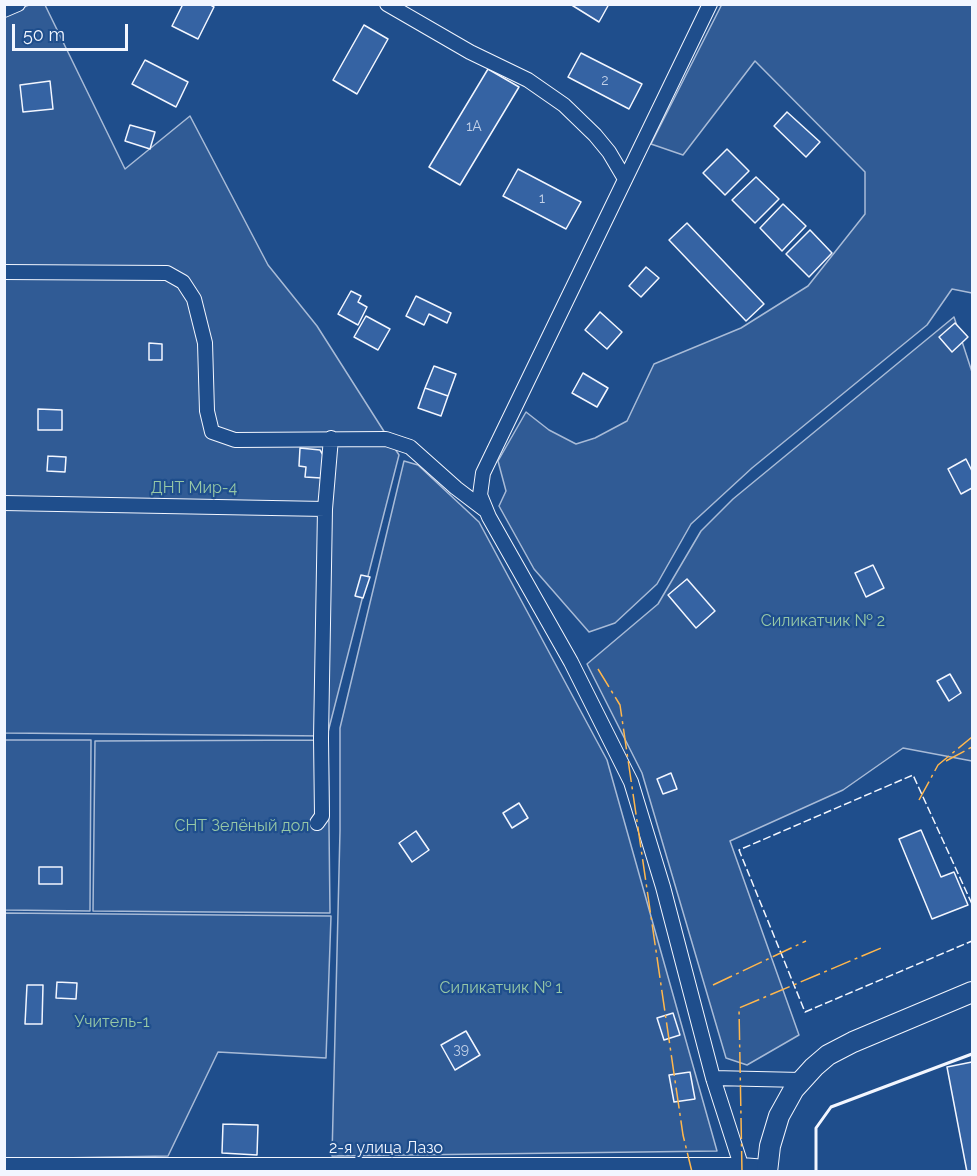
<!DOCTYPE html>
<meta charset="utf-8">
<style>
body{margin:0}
#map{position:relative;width:977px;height:1176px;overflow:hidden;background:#1f4e8c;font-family:Raleway,sans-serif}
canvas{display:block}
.frame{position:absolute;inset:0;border:6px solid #f2f6ff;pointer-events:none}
.scale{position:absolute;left:12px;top:24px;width:116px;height:27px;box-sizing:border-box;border:3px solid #f2f6ff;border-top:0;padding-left:8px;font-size:18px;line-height:21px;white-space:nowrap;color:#f2f6ff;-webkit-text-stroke:4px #1f4e8c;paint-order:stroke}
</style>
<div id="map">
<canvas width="977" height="1176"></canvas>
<div class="frame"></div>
<div class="scale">50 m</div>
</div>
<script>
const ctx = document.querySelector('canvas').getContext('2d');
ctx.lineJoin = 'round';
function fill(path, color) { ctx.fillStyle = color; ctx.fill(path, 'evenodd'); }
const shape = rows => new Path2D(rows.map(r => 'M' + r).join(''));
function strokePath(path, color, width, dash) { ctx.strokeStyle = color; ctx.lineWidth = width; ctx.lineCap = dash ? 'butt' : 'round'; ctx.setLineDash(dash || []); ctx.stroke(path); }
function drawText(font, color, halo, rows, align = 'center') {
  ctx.font = font + ' Raleway,sans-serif'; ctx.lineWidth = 4.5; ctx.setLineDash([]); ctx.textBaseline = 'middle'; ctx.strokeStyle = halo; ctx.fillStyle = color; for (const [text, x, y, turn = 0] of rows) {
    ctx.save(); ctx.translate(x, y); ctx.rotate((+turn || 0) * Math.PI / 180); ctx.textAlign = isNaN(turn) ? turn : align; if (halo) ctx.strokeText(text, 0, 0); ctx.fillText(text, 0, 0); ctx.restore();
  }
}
const built = shape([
 [722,4,972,5,972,293,952,289,927,325,752,468,691,524,657,584,615,623,589,632,534,569,499,506,506,491,498,461,526,412,549,430,576,444,595,438,627,421,654,364,741,328,808,286,865,214,865,172,755,61,683,155,651,144,722,4],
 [29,5,45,5,125,169,190,116,268,265,317,326,399,455,327,736,5,733,5,14,29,5],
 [954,317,972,372,972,761,903,748,843,790,730,841,799,1035,747,1065,726,1058,642,773,587,664,658,604,701,531,733,499,954,317],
 [404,461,418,465,479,522,607,760,717,1151,332,1156,340,831,340,728,404,461],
 [5,740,91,740,90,911,5,910,5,740],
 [328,740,330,913,93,911,95,741,328,740],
 [4,913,331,916,326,1058,218,1052,168,1156,5,1159,4,913]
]);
fill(built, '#305b95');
strokePath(built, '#a8bbd7', 1.5);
const building = shape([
 [183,4,209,4,214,7,198,39,172,26,183,4],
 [570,4,609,4,599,22,570,4],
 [364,25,388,39,357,94,333,80,364,25],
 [581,53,642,84,629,109,568,77,581,53],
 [145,60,188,82,176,107,132,84,145,60],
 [488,69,519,87,460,185,429,167,488,69],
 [50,81,53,109,23,112,20,85,50,81],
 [787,112,820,142,806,157,774,126,787,112],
 [130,125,155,132,150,149,125,141,130,125],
 [727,149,749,171,725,195,703,173,727,149],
 [518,169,581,202,566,229,503,196,518,169],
 [756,177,779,199,755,223,732,200,756,177],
 [783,204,806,226,782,251,760,228,783,204],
 [687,223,764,304,746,321,669,240,687,223],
 [810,230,832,253,809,277,786,254,810,230],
 [646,267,659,278,641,297,629,286,646,267],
 [351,291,361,296,358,302,367,307,358,325,338,314,351,291],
 [416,296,451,313,447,323,429,314,424,325,406,316,416,296],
 [600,312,622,332,607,349,585,330,600,312],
 [366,316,390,329,378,350,354,337,366,316],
 [955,323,968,337,952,352,939,337,955,323],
 [149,343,162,344,162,360,149,360,149,343],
 [434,366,456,374,448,396,425,388,434,366],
 [583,373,608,388,597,407,572,393,583,373],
 [425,388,448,396,441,416,418,408,425,388],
 [38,409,62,410,62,430,38,430,38,409],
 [300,448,320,450,323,455,321,478,305,477,306,467,299,466,300,448],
 [48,456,66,457,65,472,47,471,48,456],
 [966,459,972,471,972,488,961,494,948,469,966,459],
 [873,565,884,588,866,597,855,573,873,565],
 [361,575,370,577,363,598,355,596,361,575],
 [687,579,715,611,696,628,668,595,687,579],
 [950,674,961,693,949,701,937,681,950,674],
 [671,773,677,789,663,794,657,779,671,773],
 [519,803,528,818,512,828,503,813,519,803],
 [921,830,941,877,954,872,968,905,932,919,899,839,921,830],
 [416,831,429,850,412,862,399,843,416,831],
 [39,867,62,867,62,884,39,884,39,867],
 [57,982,77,983,76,999,56,998,57,982],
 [27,985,43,985,42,1024,25,1024,27,985],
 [673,1013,680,1035,664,1040,657,1018,673,1013],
 [466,1031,480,1055,455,1070,441,1045,466,1031],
 [972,1062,972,1172,967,1172,947,1067,972,1062],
 [690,1072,695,1099,674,1102,669,1075,690,1072],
 [223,1124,258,1125,257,1155,222,1153,223,1124]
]);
fill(building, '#3563a3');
strokePath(building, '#f2f6ff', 1.5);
const minor = shape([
 [387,4,470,52,528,80,564,105,595,135,609,152,625,179],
 [710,4,483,473,480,495,489,517,571,662,631,782,663,887,713,1078,741,1165],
 [4,10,18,4],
 [4,272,167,273,183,282,194,299,205,343,207,411,212,432,235,440,386,439,410,447,456,488,485,510],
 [4,503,325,509],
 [317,823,322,816,321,738,325,509,331,438],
 [713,1078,801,1080],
 [4,1165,741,1165,767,1167]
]);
const secondary = shape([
 [767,1172,770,1146,779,1116,794,1089,814,1067,828,1055,853,1042,972,992]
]);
strokePath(minor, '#f2f6ff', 16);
strokePath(secondary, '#f2f6ff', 22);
strokePath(minor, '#1f4e8c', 14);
strokePath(secondary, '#1f4e8c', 20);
strokePath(shape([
 [972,904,913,775,739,850,805,1012,972,941]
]), '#f2f6ff', 1.5, [8, 3]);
strokePath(shape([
 [816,1172,816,1128,831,1107,972,1054]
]), '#f2f6ff', 3);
strokePath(shape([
 [598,669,620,705,683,1135,692,1172],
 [946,761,972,747],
 [919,800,938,765,972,737],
 [713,985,806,941],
 [742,1172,739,1008,881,948]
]), '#ffb74d', 1.5, [21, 4.5, 3, 4.5]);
drawText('14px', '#c3d1e8', null, [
 ["2",605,81],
 ["1А",474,127],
 ["1",542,199],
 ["39",461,1050]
]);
drawText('16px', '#97c8a6', '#1f4e8c', [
 ["ДНТ Мир-4",194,488],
 ["Силикатчик № 2",823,621],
 ["СНТ Зелёный дол",242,826],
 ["Силикатчик № 1",501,988],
 ["Учитель-1",112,1022]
]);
drawText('16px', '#f2f6ff', '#1f4e8c', [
 ["2-я улица Лазо",386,1148]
]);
</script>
